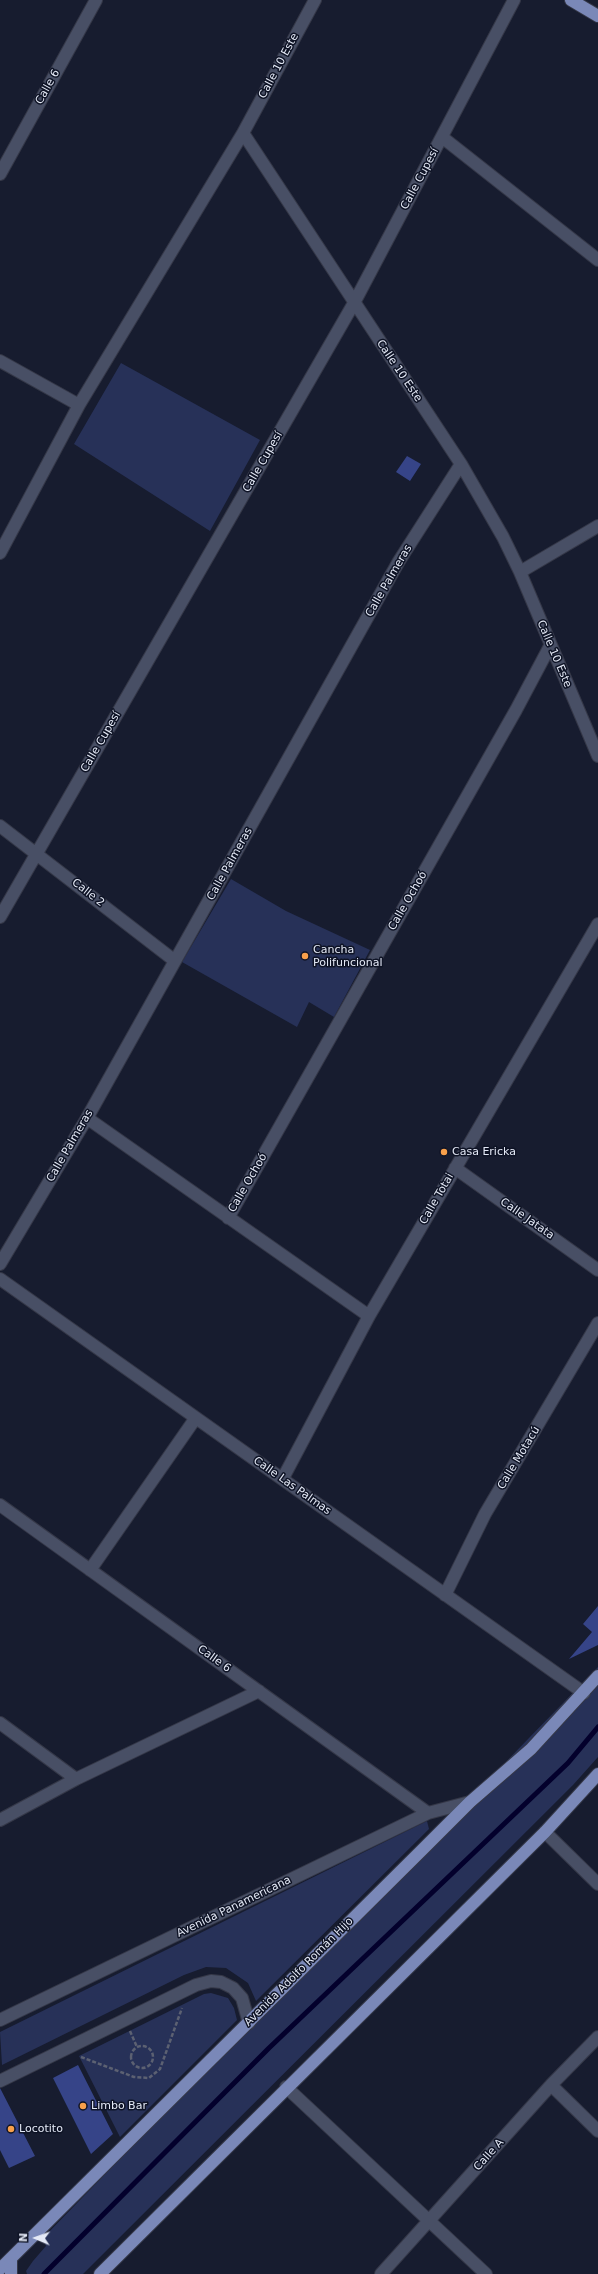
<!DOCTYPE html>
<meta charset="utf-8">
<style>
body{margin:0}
#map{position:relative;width:598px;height:2274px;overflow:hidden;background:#171c2f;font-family:"DejaVu Sans",sans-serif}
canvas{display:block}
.north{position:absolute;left:16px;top:2218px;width:40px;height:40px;-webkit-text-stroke:3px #0e1325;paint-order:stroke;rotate:272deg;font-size:11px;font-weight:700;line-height:16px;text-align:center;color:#e4e9f6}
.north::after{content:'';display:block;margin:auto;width:14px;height:18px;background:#e4e9f6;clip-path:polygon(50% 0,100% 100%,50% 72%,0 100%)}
</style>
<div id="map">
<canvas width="598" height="2274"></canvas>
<div class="north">N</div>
</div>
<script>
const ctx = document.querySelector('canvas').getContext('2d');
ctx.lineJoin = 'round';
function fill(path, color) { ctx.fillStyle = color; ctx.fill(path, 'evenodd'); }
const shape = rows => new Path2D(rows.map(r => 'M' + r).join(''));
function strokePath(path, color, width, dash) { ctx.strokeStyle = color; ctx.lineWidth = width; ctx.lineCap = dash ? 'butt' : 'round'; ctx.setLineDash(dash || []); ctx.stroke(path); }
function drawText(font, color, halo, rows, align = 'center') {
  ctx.font = font + ' "DejaVu Sans",sans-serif'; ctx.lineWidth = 3; ctx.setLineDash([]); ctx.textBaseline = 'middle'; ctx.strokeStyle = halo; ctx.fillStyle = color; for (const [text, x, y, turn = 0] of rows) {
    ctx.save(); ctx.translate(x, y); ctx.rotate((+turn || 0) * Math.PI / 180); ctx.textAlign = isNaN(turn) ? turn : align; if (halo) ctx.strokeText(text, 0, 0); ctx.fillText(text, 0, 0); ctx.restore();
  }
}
fill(shape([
 [121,363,260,440,210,531,74,444],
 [231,879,286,911,370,950,334,1017,309,1002,297,1027,182,962],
 [598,1667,598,1757,573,1785,83,2274,27,2274,26,2271,33,2261,46,2246,43,2238],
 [427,1821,429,1829,256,2001,248,1983,226,1968,206,1967,184,1975,2,2065,0,2032],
 [211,1993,228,1998,234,2008,237,2020,120,2137,79,2056,204,1994]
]), '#273158');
strokePath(shape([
 [44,2274,269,2048,568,1763,598,1727]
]), '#03002c', 5);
fill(shape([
 [407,456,421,464,410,481,396,472],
 [598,1606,598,1645,569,1659,592,1632,583,1624],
 [78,2065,113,2134,91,2154,53,2078],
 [0,2088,35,2156,9,2168,0,2150]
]), '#364488');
const minor = shape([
 [243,133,461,464,503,537,520,572,598,756],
 [442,137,598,260],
 [0,174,96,0],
 [0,361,79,405],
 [0,553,79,405,243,133,315,0],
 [520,572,598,526],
 [0,826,175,961],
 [0,917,354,303,514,0],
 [87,1118,369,1316],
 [455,1168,598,1270],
 [228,1218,516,710,550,646],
 [0,1264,87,1118,399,561,461,464],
 [0,1279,584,1693],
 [283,1478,369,1316,598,924],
 [0,1505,428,1813],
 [90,1570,195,1419],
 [445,1595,485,1514,598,1323],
 [0,1723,76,1779],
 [0,1820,76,1779,259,1691],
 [545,1832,598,1884],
 [0,2020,428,1813,470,1802],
 [0,2081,196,1985,211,1981,221,1982,233,1988,242,1998,249,2023],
 [551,2085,598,2131],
 [286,2087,486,2274],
 [381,2274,551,2085,598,2037]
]);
const major = shape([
 [571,0,598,16],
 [0,2269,421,1851,470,1802,531,1749,598,1676],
 [11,2274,11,2258],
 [100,2274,545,1832,598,1774]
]);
strokePath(minor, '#353848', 14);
strokePath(major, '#353848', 14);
strokePath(shape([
 [130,2031,137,2047],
 '131 2057a11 11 0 1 1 22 0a11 11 0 1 1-22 0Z',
 [81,2057,134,2077,149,2078,160,2069,182,2008]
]), '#5c6172', 2.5, [4, 2]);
strokePath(minor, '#484f65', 12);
strokePath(major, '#7a88b8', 12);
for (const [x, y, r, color] of [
 [305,956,4,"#f8a04b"],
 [444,1152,4,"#f8a04b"],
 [83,2106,4,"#f8a04b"],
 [11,2129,4,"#f8a04b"]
]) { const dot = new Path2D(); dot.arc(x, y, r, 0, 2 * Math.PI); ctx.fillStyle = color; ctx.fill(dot); strokePath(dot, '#0e1325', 1.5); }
drawText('11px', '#e4e9f6', '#0e1325', [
 ["Calle 10 Este",279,66,-62],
 ["Calle 6",48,87,-61],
 ["Calle Cupesí",420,179,-62],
 ["Calle 10 Este",399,371,56],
 ["Calle Cupesí",263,462,-60],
 ["Calle Palmeras",389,581,-60],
 ["Calle 10 Este",554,654,67],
 ["Calle Cupesí",101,742,-60],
 ["Calle Palmeras",230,864,-61],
 ["Calle 2",88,893,38],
 ["Calle Ochoó",408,901,-60],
 ["Calle Palmeras",70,1146,-60],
 ["Calle Ochoó",248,1183,-60],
 ["Calle Totai",437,1199,-60],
 ["Calle Jatata",527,1219,35],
 ["Calle Motacú",519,1458,-59],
 ["Calle Las Palmas",292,1486,35],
 ["Calle 6",214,1659,36],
 ["Avenida Panamericana",234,1907,-26],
 ["Avenida Adolfo Román Hijo",299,1972,-45],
 ["Calle A",489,2155,-48]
]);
drawText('11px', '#e4e9f6', '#0e1325', [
 ["Cancha",313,950],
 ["Polifuncional",313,963],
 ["Casa Ericka",452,1152],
 ["Limbo Bar",91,2106],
 ["Locotito",19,2129]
], 'left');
</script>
